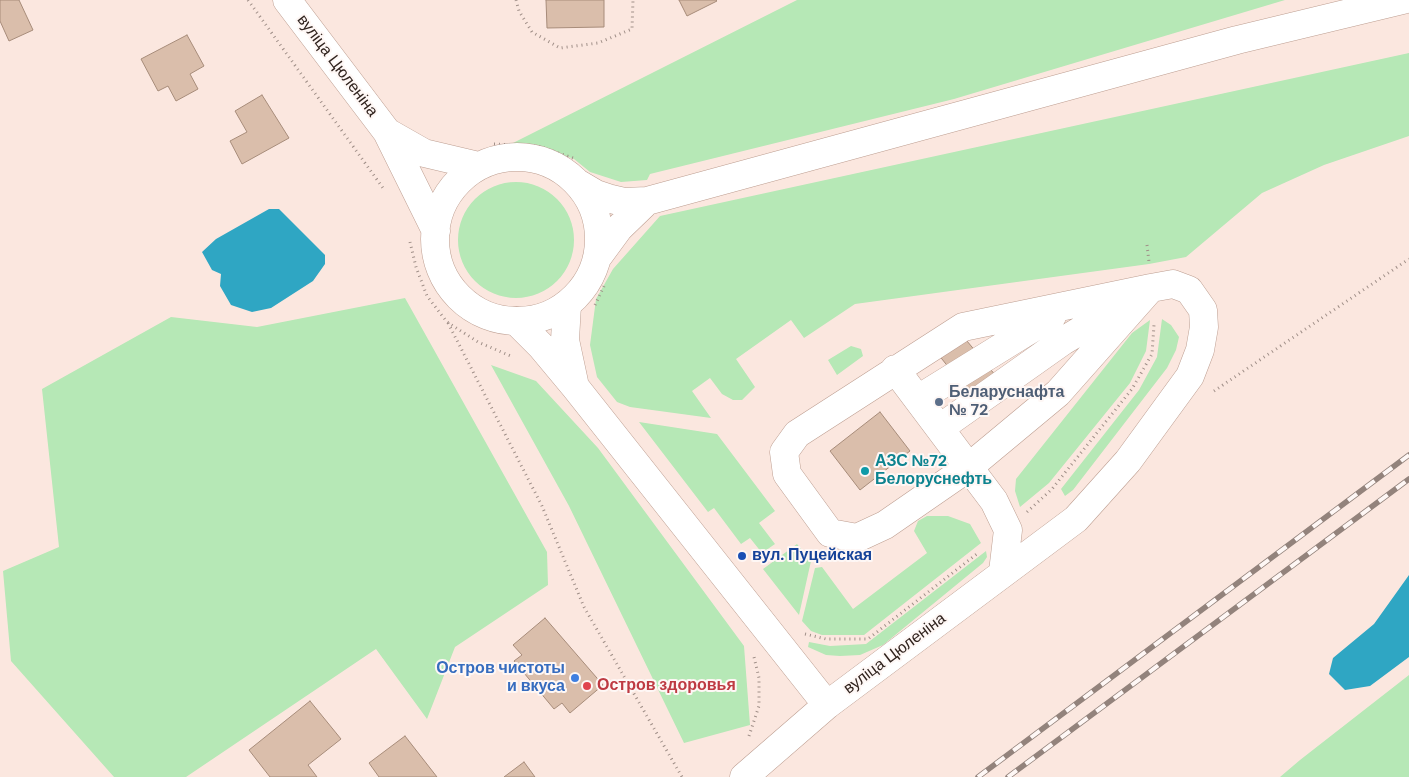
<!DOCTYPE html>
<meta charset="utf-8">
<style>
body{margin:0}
canvas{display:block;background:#fbe7df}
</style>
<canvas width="1409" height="777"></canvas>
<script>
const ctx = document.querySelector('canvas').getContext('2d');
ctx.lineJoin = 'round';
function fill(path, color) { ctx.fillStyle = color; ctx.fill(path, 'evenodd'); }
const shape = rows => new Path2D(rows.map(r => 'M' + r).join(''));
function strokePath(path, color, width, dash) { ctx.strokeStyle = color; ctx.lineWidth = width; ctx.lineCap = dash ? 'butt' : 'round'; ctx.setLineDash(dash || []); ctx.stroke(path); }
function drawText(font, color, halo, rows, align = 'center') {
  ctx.font = font + ' "DM Sans",sans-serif'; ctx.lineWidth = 4; ctx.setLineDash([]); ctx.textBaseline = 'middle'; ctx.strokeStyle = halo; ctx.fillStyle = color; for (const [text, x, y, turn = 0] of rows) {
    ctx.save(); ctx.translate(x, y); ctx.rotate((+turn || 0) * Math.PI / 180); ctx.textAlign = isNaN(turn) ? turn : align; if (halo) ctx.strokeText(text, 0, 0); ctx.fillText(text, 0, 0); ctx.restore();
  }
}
fill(shape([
 [797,0,1285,0,954,99,650,174,647,180,621,182,590,172,574,159,538,146,509,145],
 [1409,53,1409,136,1324,165,1262,193,1186,257,1149,264,855,304,804,338,791,320,736,359,755,387,742,400,733,400,722,394,710,378,692,391,711,418,630,407,617,402,597,377,590,345,596,299,613,269,660,216],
 '458 240a58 58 0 1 1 116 0a58 58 0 1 1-116 0Z',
 [405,298,547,552,548,585,455,647,427,719,376,649,186,777,114,777,11,661,3,571,59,547,42,389,171,317,257,327],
 [1162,319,1171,325,1179,337,1176,350,1167,368,1073,490,1065,496,1061,489,1139,390,1157,357],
 [1150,320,1146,351,1130,383,1049,483,1020,507,1015,491,1016,479,1132,333],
 [851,346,861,349,863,356,837,375,828,360],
 [491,365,536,381,598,448,744,646,750,725,684,743,569,506],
 [639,422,717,434,775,511,759,523,775,544,762,553,750,538,741,544,714,508,708,512],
 [927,516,948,516,970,524,981,543,864,635,822,635,811,631,802,621,815,568,822,567,853,609,927,553,914,531,918,521],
 [797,544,811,561,799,615,763,569],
 [986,551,987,557,983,563,883,645,860,655,840,656,826,655,808,647,809,642,830,646,866,644],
 [1409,675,1409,777,1280,777,1300,760]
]), '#b6e8b6');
fill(shape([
 [269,209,279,209,325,255,325,264,313,281,271,308,252,312,231,305,220,286,221,274,212,270,202,252,216,239],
 [1409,575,1409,657,1370,686,1345,690,1329,674,1333,658,1374,624]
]), '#2fa6c3');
const building = shape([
 [0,0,19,0,33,30,9,41,0,21,0,0],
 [546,0,604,0,604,27,547,28,546,0],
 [679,0,716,0,717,1,687,16,679,0],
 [187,35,204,66,190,74,198,89,176,101,168,86,158,91,141,59,187,35],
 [262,95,289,138,242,164,230,141,247,132,235,111,262,95],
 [962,335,1001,382,976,402,938,354,962,335],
 [880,412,910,451,860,490,830,451,880,412],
 [545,618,603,685,570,713,562,703,554,709,514,661,522,655,513,645,545,618],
 [310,701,341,739,308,765,317,777,270,777,249,750,310,701],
 [405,736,437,777,379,777,369,763,405,736],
 [524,762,535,777,504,777,524,762]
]);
fill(building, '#dabeab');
strokePath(building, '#a78c7a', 1);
const minor = shape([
 [567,305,565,340,574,382],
 [516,321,541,346,576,388,827,705],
 [895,369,994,501,1008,530,1003,572],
 [918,399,1052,316],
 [940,428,1063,341,1128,302],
 [744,777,827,705,1076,519,1128,461,1190,376,1200,350,1204,327,1203,310,1189,290,1173,284,1151,288,963,327,797,434,784,452,787,474,830,533,857,538,885,525,969,467,1058,393,1151,288]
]);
const major = shape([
 [287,0,387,132,436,231],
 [387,132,424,153,479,166],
 '435 239a82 82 0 1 1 164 0a82 82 0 1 1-164 0Z',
 [579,184,596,194,611,199,624,202,647,201,1237,40,1403,0],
 [597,258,619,228,647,201]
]);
strokePath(minor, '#bd9e91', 29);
strokePath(major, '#bd9e91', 29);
strokePath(shape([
 [248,0,383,188],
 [516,0,519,11,532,32,560,48,598,43,632,29,633,0],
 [494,144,538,146,573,158],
 [410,242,416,267,427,296,447,322,478,342,513,357],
 [1147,245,1149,262],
 [595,305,605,284],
 [448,323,542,506,584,607,682,777],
 [1214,391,1409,259],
 [1027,512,1052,489,1132,389,1152,354,1154,325],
 [805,634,826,639,868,639,978,553],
 [749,736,759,706,759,678,754,657]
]), '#a08f88', 3, [1, 4]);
strokePath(minor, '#fff', 28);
strokePath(major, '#fff', 28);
const rail = shape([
 [978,777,1409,455],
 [1008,777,1409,479]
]);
strokePath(rail, '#93837c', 5.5);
strokePath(rail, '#fef7f5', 4, [11]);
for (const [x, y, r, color] of [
 [939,402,5,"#5c6f8a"],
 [865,471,5,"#0f9aa8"],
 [742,556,5,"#1a4fb4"],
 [575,678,5,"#3f7fe0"],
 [587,686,5,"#e0444e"]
]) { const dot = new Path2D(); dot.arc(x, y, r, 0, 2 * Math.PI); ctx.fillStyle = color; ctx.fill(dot); strokePath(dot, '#fef7f5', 2); }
drawText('16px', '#30231e', '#fef7f5', [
 ["вуліца Цюленіна",337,66,53],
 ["вуліца Цюленіна",895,654,-37]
]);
drawText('bold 16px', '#4e5e75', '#fef7f5', [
 ["Беларуснафта",949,393],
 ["№ 72",949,411]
], 'left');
drawText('bold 16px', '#0d838f', '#fef7f5', [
 ["АЗС №72",875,462],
 ["Белоруснефть",875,480]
], 'left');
drawText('bold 16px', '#164399', '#fef7f5', [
 ["вул. Пуцейская",752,556]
], 'left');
drawText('bold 16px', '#366cbe', '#fef7f5', [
 ["Остров чистоты",565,669],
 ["и вкуса",565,687]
], 'right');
drawText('bold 16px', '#be3a42', '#fef7f5', [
 ["Остров здоровья",597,686]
], 'left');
</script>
